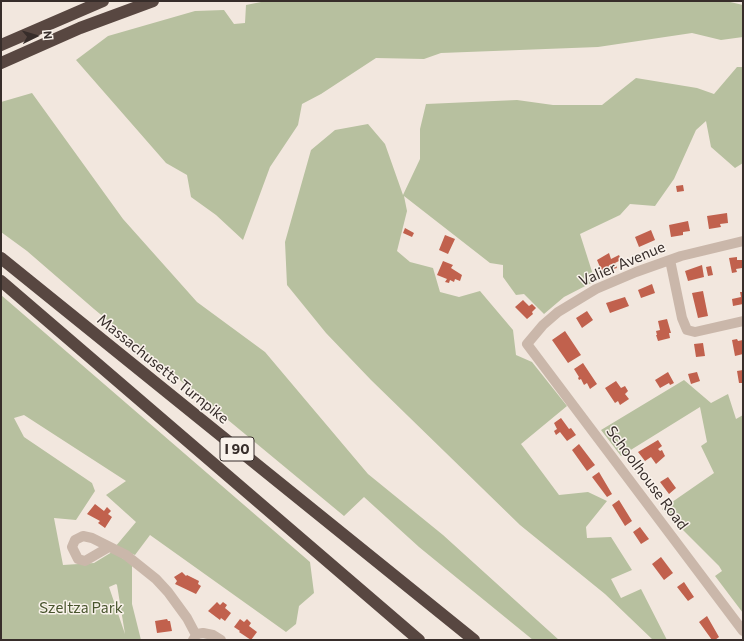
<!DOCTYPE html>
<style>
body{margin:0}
#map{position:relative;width:744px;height:641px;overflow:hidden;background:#f2e7de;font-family:Commissioner,sans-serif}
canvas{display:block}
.frame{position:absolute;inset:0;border:2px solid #372d2a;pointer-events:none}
.north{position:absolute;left:16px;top:16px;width:40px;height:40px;-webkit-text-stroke:3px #f9f2eb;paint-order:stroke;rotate:85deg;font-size:11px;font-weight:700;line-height:16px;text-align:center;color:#372d2a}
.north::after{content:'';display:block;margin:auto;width:14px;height:18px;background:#372d2a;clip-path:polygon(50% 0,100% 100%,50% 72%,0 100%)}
</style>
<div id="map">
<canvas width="744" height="641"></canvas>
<div class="frame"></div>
<div class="north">N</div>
</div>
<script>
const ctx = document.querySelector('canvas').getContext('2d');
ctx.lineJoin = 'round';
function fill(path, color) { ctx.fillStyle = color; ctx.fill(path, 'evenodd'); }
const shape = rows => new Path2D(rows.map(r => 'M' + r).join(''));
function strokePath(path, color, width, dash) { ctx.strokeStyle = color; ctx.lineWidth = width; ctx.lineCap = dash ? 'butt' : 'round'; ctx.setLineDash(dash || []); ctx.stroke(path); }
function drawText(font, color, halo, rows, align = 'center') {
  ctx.font = font + ' Commissioner,sans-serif'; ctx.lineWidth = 3; ctx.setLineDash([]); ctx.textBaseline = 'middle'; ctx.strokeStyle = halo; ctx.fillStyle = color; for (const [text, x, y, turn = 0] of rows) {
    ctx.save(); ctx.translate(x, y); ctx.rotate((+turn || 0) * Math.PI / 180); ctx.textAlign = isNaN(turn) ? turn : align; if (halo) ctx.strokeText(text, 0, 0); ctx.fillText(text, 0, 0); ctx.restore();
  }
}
fill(shape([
 [266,1,726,1,743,5,743,37,721,40,692,33,598,47,441,53,424,59,376,58,321,94,302,104,298,125,270,167,243,240,216,215,191,197,187,175,166,163,76,60,108,36,195,11,224,10,234,24,245,23,246,5],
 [737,67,743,67,743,163,735,168,711,147,706,121,696,130,674,179,655,206,630,204,620,215,580,234,595,281,564,297,544,314,524,294,516,295,503,277,503,265,490,263,404,196,407,211,397,251,410,262,433,268,440,292,459,297,480,291,513,330,516,355,532,362,567,406,521,444,559,495,588,492,607,501,586,527,587,538,611,537,632,570,611,579,621,598,641,589,667,640,653,640,605,594,520,525,371,380,326,333,287,285,285,242,311,150,335,130,368,124,385,144,403,195,420,159,420,129,426,104,517,100,553,105,602,105,636,78,697,88,714,94],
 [32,93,123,219,197,302,265,352,368,474,443,535,559,640,533,640,419,547,364,497,344,516,94,309,27,251,1,232,1,102],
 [1,295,310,562,314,593,299,606,296,624,286,632,150,535,135,555,115,547,136,522,106,495,126,481,24,415,14,418,24,437,92,483,95,491,76,520,54,518,63,565,94,563,112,552,132,564,132,604,141,640,1,640],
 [116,584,117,585,125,634,109,587],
 [684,380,711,403,728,394,736,419,743,415,743,613,715,576,722,571,719,566,662,509,714,473,701,446,707,442,700,407,621,456,601,430]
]), '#b7c09f');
fill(shape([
 [683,185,684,191,677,192,676,186],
 [727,213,728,223,720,224,721,227,709,229,707,216],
 [688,221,690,231,683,232,683,235,671,237,669,225],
 [405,228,414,233,412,237,403,233],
 [651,230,655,240,639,247,635,237],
 [445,235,455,239,448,254,439,250],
 [609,253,611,259,619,255,621,260,615,263,617,268,602,272,597,260],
 [737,257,737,260,743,260,742,268,736,269,737,272,732,273,729,258],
 [443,261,453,265,451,268,462,275,460,281,455,279,454,282,450,280,449,283,445,282,447,279,437,275],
 [702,265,704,277,688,281,685,271],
 [711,266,713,275,708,276,706,267],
 [652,284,655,293,641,298,638,290],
 [703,291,708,316,698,318,692,293],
 [740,292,743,292,743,304,733,306,732,299,741,297],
 [625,297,629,306,610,313,606,303],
 [523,300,529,306,532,304,536,308,532,312,533,314,527,319,515,307],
 [587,311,593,320,582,328,576,318],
 [667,319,671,333,669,333,670,338,658,341,656,335,657,335,656,331,660,330,658,321],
 [565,331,581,355,568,363,552,340],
 [737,339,738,341,743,340,743,354,735,356,732,340],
 [703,343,705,356,696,357,694,344],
 [583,363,597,384,590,389,587,383,584,385,581,379,579,380,578,378,579,377,574,369],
 [743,370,743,383,739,383,737,371],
 [668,372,674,383,670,385,669,383,660,388,655,380],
 [697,372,700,381,691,384,688,374],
 [616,381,621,388,625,386,628,391,625,394,629,399,620,405,618,401,615,403,605,388],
 [561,418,569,429,571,428,576,435,567,441,560,432,556,435,554,431,557,429,554,423],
 [658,440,662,446,658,449,660,451,662,450,665,456,656,464,651,457,645,461,638,452],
 [579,444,595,465,587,471,572,450],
 [599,472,612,494,607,497,592,477],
 [668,477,676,488,669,494,660,482],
 [619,500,632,521,625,526,612,505],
 [95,504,104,511,107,507,111,511,108,514,112,517,105,528,98,523,100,521,87,514],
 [640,527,649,539,641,544,633,532],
 [661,557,673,573,664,580,652,564],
 [182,572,186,576,187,575,199,581,198,584,201,586,196,594,175,584,177,581,174,577],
 [684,582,694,597,688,601,677,587],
 [217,602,220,605,223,602,227,605,225,608,231,613,225,621,221,618,220,620,208,611],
 [707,616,719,637,715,640,712,640,699,622],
 [167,619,168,621,170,621,172,631,157,633,155,621],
 [240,619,244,622,247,619,251,623,249,626,257,632,251,640,239,632,240,631,234,627]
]), '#c1614d');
strokePath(shape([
 [743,241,681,256,636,272,596,289,558,312,543,325,527,344,743,631],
 [670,260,682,318,687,330,695,332,743,321],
 [109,547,85,561,78,559,72,547,75,540,83,536,92,538,126,555,156,579,168,592,187,618,196,635],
 [193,640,197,634,203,633,213,635,221,640]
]), '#cab7aa', 10);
strokePath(shape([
 [1,45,103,1],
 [1,63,80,28,153,1],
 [1,258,474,640],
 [1,281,419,640]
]), '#584741', 12);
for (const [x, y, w] of [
 [237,449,34]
]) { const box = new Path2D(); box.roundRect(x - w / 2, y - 12, w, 24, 3); ctx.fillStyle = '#f9f2eb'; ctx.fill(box); strokePath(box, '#372d2a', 1); }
drawText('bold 14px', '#372d2a', null, [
 ["I 90",237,449]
]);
drawText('15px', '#372d2a', '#f9f2eb', [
 ["Valier Avenue",622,264,-23],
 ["Massachusetts Turnpike",163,369,39],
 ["Schoolhouse Road",647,478,53]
]);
drawText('15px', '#49552e', '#f9f2eb', [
 ["Szeltza Park",81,608]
]);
</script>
